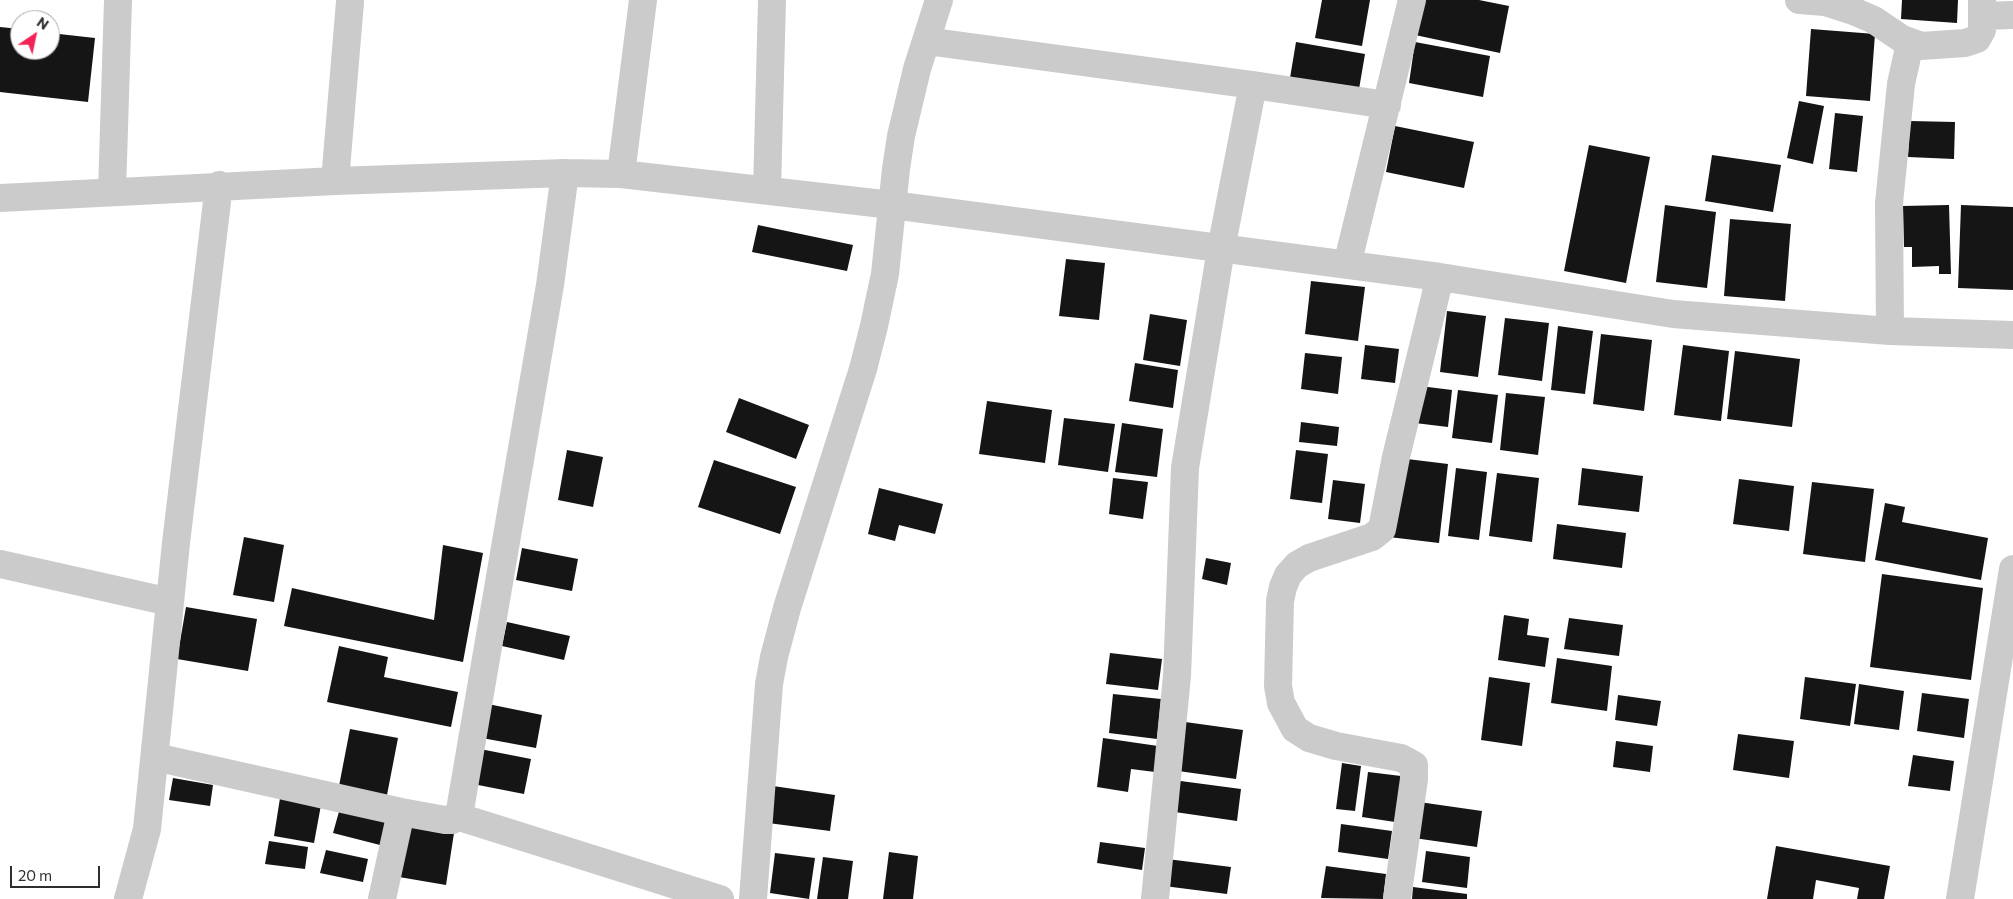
<!DOCTYPE html>
<style>
body{margin:0}
#map{position:relative;width:2013px;height:899px;overflow:hidden;background:#fff;font-family:Commissioner,sans-serif}
canvas{display:block}
.north{position:absolute;left:10px;top:10px;width:50px;height:50px;box-sizing:border-box;background:#fff;border:1px solid #ababab;border-radius:50%;rotate:34deg;font-size:14px;font-weight:700;line-height:20px;text-align:center;color:#2e2e2e}
.north::after{content:'';display:block;margin:auto;width:18px;height:22px;background:#f22354;clip-path:polygon(50% 0,100% 100%,50% 72%,0 100%)}
.scale{position:absolute;left:10px;top:866px;width:90px;height:22px;box-sizing:border-box;border:2px solid #2e2e2e;border-top:0;padding-left:6px;font-size:15px;line-height:18px;white-space:nowrap;color:#2e2e2e;-webkit-text-stroke:4px #fff;paint-order:stroke}
</style>
<div id="map">
<canvas width="2013" height="899"></canvas>
<div class="north">N</div>
<div class="scale">20 m</div>
</div>
<script>
const ctx = document.querySelector('canvas').getContext('2d');
ctx.lineJoin = 'round';
function fill(path, color) { ctx.fillStyle = color; ctx.fill(path, 'evenodd'); }
const shape = rows => new Path2D(rows.map(r => 'M' + r).join(''));
function strokePath(path, color, width, dash) { ctx.strokeStyle = color; ctx.lineWidth = width; ctx.lineCap = dash ? 'butt' : 'round'; ctx.setLineDash(dash || []); ctx.stroke(path); }
fill(shape([
 [1322,0,1370,0,1362,46,1315,38],
 [1422,0,1479,0,1509,6,1500,53,1415,35],
 [1902,0,1958,0,1957,23,1901,19],
 [0,27,20,29,20,50,50,50,50,33,95,38,88,102,0,92],
 [1811,29,1875,34,1870,101,1806,96],
 [1296,42,1365,54,1358,95,1289,84],
 [1415,42,1490,56,1483,97,1409,83],
 [1799,101,1824,106,1813,164,1787,158],
 [1835,113,1863,116,1857,172,1829,169],
 [1910,121,1955,122,1954,159,1908,157],
 [1395,126,1474,142,1464,188,1386,172],
 [1589,145,1650,157,1626,283,1564,271],
 [1712,155,1781,165,1773,212,1705,201],
 [1665,205,1716,212,1707,288,1656,282],
 [1949,205,1951,274,1939,274,1939,266,1912,267,1912,247,1904,247,1903,206],
 [1961,205,2013,207,2013,290,1958,288],
 [1730,219,1791,224,1785,301,1724,296],
 [758,225,853,245,847,271,752,252],
 [1066,259,1105,263,1099,320,1059,316],
 [1311,281,1365,287,1358,341,1305,334],
 [1447,311,1486,316,1478,377,1440,372],
 [1150,314,1187,320,1180,366,1143,360],
 [1505,318,1549,323,1542,381,1498,375],
 [1558,326,1593,331,1585,394,1551,390],
 [1601,334,1652,340,1644,411,1593,404],
 [1365,345,1399,349,1395,383,1361,379],
 [1683,345,1729,351,1721,421,1674,415],
 [1735,351,1800,359,1792,427,1727,419],
 [1305,353,1342,357,1338,394,1301,389],
 [1135,363,1178,370,1173,408,1129,401],
 [1420,386,1452,390,1448,427,1415,423],
 [1458,390,1498,395,1492,443,1452,438],
 [1506,393,1545,397,1538,455,1500,450],
 [739,398,809,425,796,459,726,432],
 [987,401,1052,410,1045,463,979,454],
 [1064,418,1115,424,1108,472,1058,465],
 [1301,422,1339,427,1337,446,1299,442],
 [1122,423,1163,429,1157,477,1115,472],
 [567,450,603,457,593,507,558,500],
 [1296,450,1328,454,1322,503,1290,499],
 [1399,458,1448,464,1439,543,1389,537],
 [714,460,796,487,780,534,698,507],
 [1456,468,1487,472,1479,540,1448,536],
 [1582,468,1643,476,1639,512,1578,505],
 [1497,473,1539,478,1532,542,1489,536],
 [1113,478,1148,482,1143,519,1109,514],
 [1739,479,1794,486,1789,531,1733,524],
 [1333,480,1365,484,1360,523,1328,519],
 [1812,482,1874,489,1865,562,1803,554],
 [879,488,943,504,935,534,899,525,895,541,868,534],
 [1885,503,1905,507,1902,522,1988,538,1981,580,1875,560],
 [1557,524,1626,533,1622,568,1553,559],
 [244,537,284,545,274,602,233,595],
 [443,545,483,553,463,662,284,626,292,588,434,620],
 [522,548,578,559,572,591,516,580],
 [1206,558,1231,563,1227,585,1202,579],
 [1882,574,1983,588,1971,680,1870,667],
 [186,607,257,619,248,671,177,659],
 [1504,615,1529,619,1527,635,1549,638,1545,667,1498,660],
 [1569,618,1623,625,1619,656,1564,649],
 [507,622,570,636,564,660,502,646],
 [339,646,388,657,384,677,458,692,451,727,327,702],
 [1110,653,1162,659,1158,690,1106,684],
 [1557,658,1612,666,1607,711,1551,703],
 [1489,677,1530,683,1522,746,1481,740],
 [1805,677,1856,684,1850,726,1800,719],
 [1859,684,1904,691,1899,730,1854,724],
 [1922,693,1969,699,1964,738,1917,731],
 [1113,694,1161,699,1157,739,1109,733],
 [1618,695,1661,701,1657,726,1615,720],
 [488,704,542,715,536,748,482,738],
 [1178,721,1243,730,1236,779,1171,770],
 [350,729,398,738,387,795,339,786],
 [1738,734,1794,741,1789,778,1733,770],
 [1103,738,1158,746,1155,772,1131,769,1128,792,1097,787],
 [1616,741,1653,746,1650,772,1613,767],
 [480,749,531,759,524,794,473,784],
 [1913,755,1954,761,1950,791,1908,786],
 [1342,763,1361,766,1355,811,1336,809],
 [1368,772,1401,776,1395,822,1362,817],
 [173,778,213,785,210,806,169,800],
 [1173,780,1241,789,1237,821,1168,811],
 [773,786,835,795,830,831,768,823],
 [280,798,321,805,314,843,274,836],
 [1419,802,1482,811,1477,847,1414,838],
 [340,808,386,820,380,845,333,833],
 [1341,824,1392,831,1388,859,1338,852],
 [407,825,454,833,446,885,399,877],
 [269,841,308,847,305,869,265,864],
 [1100,842,1145,848,1142,870,1097,863],
 [1776,846,1890,866,1884,899,1857,899,1859,888,1816,880,1813,899,1767,899],
 [326,850,368,859,363,882,320,873],
 [1426,851,1470,857,1467,888,1422,882],
 [889,852,918,856,913,899,883,899],
 [775,853,815,858,809,899,770,893],
 [823,857,853,861,848,899,817,899],
 [1167,859,1231,867,1227,894,1164,886],
 [1326,866,1386,874,1383,899,1321,898],
 [1413,887,1467,894,1467,899,1412,899]
]), '#151515');
strokePath(shape([
 [1799,0,1825,2,1853,11,1874,20,1902,39,1921,46,1965,43,1977,39,1982,30,1982,0],
 [1982,16,2013,15],
 [926,41,1253,85,1221,249,1185,468,1177,676,1155,899],
 [1253,85,1387,105],
 [621,174,643,0],
 [335,181,350,2],
 [767,190,772,0],
 [112,192,118,0],
 [0,198,335,181,565,173,621,174,892,205,1440,277,1673,314,1890,331,2013,335],
 [1347,265,1412,0],
 [1890,331,1889,203,1901,84,1910,43],
 [0,564,170,602],
 [155,757,401,812,445,820,452,820,456,816,460,810,550,285,565,173],
 [456,816,720,899],
 [128,899,147,829,176,543,219,185],
 [382,899,401,812],
 [753,899,769,684,774,657,787,608,863,369,874,326,885,274,896,169,901,136,917,69,939,0],
 [1397,899,1414,779,1414,765,1401,758,1336,746,1309,738,1295,729,1281,703,1278,686,1280,601,1283,587,1288,575,1297,565,1309,558,1372,537,1382,529,1396,457,1440,277],
 [1960,899,2013,569]
]), '#cbcbcb', 28);
</script>
